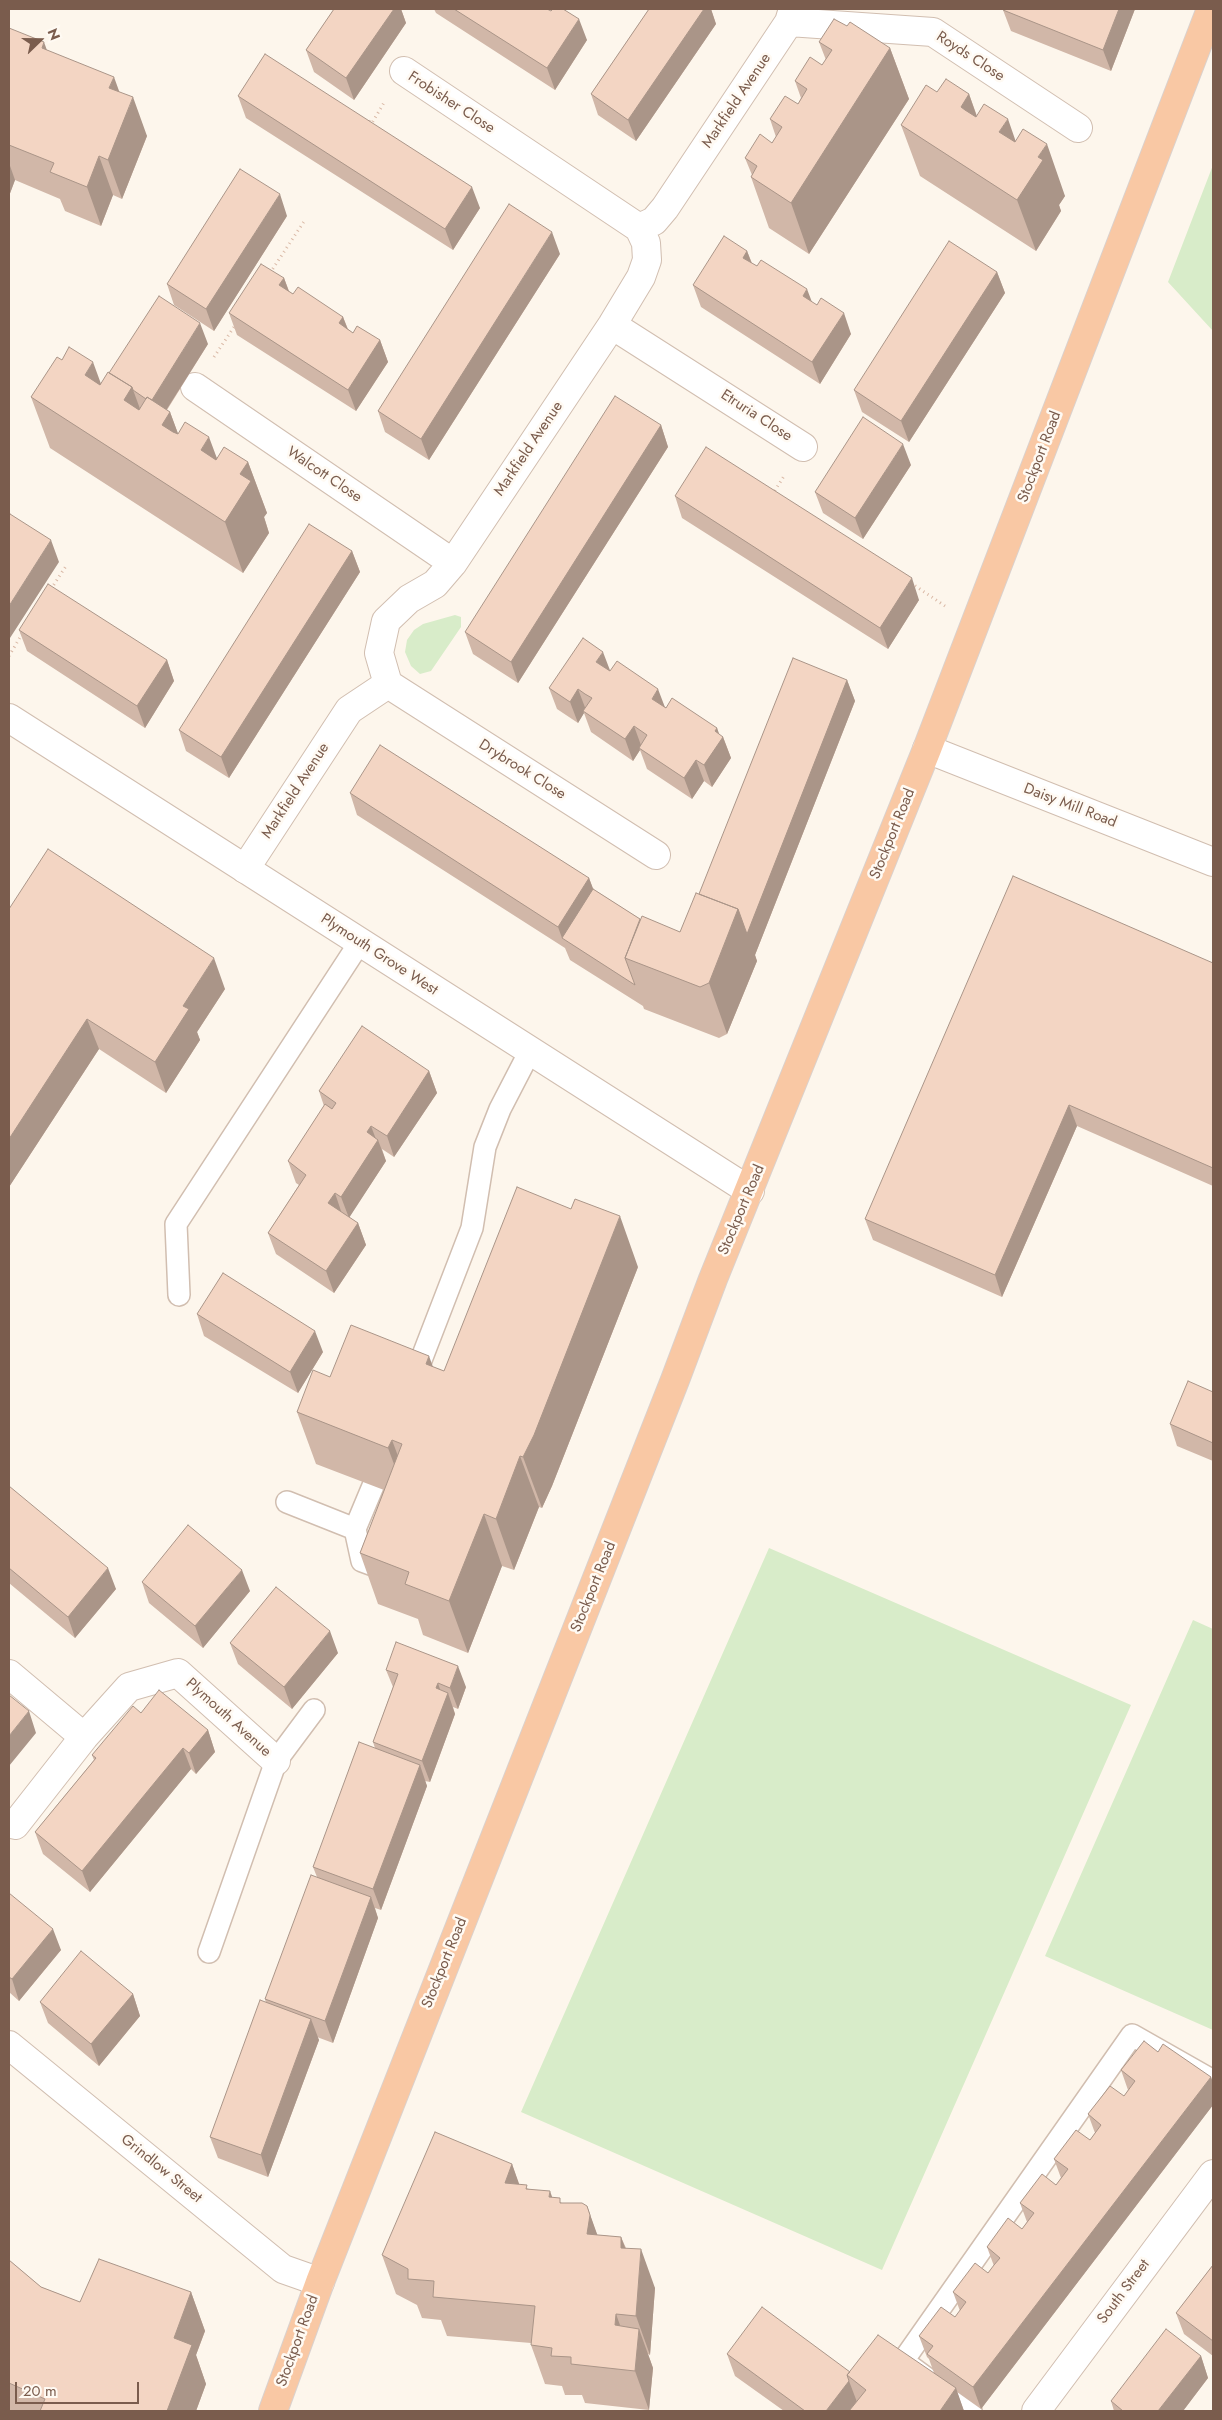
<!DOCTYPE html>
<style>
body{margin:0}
#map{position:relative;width:1222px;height:2420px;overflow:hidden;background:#fdf6ec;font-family:Jost,sans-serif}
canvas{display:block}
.frame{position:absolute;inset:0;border:10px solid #7a5c4d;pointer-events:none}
.north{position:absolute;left:15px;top:15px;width:50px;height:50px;-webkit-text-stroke:4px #fffaf3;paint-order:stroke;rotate:68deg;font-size:14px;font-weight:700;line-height:20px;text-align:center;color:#7a5c4d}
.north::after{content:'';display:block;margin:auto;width:18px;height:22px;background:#7a5c4d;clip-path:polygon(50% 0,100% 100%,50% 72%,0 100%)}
.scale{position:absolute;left:15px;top:2382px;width:124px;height:22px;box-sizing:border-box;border:2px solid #7a5c4d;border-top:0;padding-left:6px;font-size:15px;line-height:18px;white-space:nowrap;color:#7a5c4d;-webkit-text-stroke:4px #fffaf3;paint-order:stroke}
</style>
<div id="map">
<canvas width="1222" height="2420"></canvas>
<div class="frame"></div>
<div class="north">N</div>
<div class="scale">20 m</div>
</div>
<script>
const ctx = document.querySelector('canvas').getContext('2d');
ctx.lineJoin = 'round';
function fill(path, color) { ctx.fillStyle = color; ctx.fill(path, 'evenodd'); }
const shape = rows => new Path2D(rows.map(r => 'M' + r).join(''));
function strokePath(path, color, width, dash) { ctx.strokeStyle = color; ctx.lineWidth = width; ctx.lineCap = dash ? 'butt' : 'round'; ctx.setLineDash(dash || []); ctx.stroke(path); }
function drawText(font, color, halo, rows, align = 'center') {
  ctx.font = font + ' Jost,sans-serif'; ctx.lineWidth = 5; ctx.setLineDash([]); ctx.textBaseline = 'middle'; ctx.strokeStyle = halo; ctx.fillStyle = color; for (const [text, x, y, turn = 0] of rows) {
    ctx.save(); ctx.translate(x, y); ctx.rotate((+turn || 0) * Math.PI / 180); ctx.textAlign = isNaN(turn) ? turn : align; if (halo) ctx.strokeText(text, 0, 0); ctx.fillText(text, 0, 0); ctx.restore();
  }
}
fill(shape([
 [1213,165,1213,331,1168,282],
 [455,615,461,617,461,627,431,671,420,674,411,666,405,652,407,640,414,630,423,624],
 [769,1548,1131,1705,882,2270,521,2112],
 [1193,1620,1213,1629,1213,2030,1045,1956]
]), '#d8ecc9');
const service = shape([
 [179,1295,176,1224,360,942],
 [413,1381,472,1228,485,1147,500,1109,530,1051],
 [373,1486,355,1529,362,1561,381,1568],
 [287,1502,355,1529],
 [209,1952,276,1761,314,1710],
 [971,2411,903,2361,1132,2035,1213,2081]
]);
const minor = shape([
 [789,22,933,32,1078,128],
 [404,71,639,228],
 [612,325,803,447],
 [195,387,453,563],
 [388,684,656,855],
 [927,749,1213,862],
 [245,869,349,710,388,684,379,653,386,621,409,599,435,584,453,563,612,325,641,277,647,260,646,243,639,228,654,221,665,208,789,22,793,9],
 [9,1674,84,1737],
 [15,1825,84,1737,129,1687,178,1673,276,1761],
 [9,2045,283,2269,320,2282],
 [1036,2411,1213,2174]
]);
const tertiary = shape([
 [9,718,750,1191]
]);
const trunk = shape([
 [273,2411,320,2282,675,1380,713,1279,927,749,1211,9]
]);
strokePath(service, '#d1beb0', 24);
strokePath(minor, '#d1beb0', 30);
strokePath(tertiary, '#d1beb0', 30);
strokePath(trunk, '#dad1cd', 30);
strokePath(shape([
 [369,121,372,123,385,101],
 [270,273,305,220],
 [214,357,236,324],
 [777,494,774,492,784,476],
 [911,583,945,606],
 [51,589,66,566],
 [9,656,22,634]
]), '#d9b8a5', 3, [1, 4]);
strokePath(service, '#fff', 21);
strokePath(minor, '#fff', 28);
strokePath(tertiary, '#fff', 28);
strokePath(trunk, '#f9c8a4', 28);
fill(shape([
 [334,9,401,9,406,23,354,100,314,72,306,50],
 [434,9,547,9,587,40,555,90,436,13],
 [649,9,711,9,716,24,636,141,598,115,591,94],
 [1004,9,1135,9,1111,71,1011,31,1003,10],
 [847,26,890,48,909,99,809,254,769,228,751,177,752,175,745,158,772,143,776,137,770,119,798,104,801,98,795,81,822,65,826,60,819,42],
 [9,28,119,92,147,136,122,199,113,195,101,226,65,211,60,199,15,180,9,196],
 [937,92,969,94,977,116,1016,141,1065,196,1059,205,1061,211,1036,251,920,176,901,125],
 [238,96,480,208,453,250,246,118],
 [287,216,214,331,174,305,167,284],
 [747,251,752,263,812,302,851,334,820,384,701,307,693,285],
 [560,254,429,460,385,432,378,411],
 [997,272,1005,293,909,442,862,412,854,390],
 [284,278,289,291,293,294,343,317,348,329,353,333,380,340,388,362,356,411,237,335,229,313],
 [208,344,167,410,170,412,178,434,217,458,248,462,267,513,264,517,269,533,243,573,50,448,31,397,62,360,101,384,109,373],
 [661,425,668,447,518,683,473,654,465,632],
 [911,465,863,539,823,513,815,492],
 [675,496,919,600,888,649,682,518],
 [352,551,360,572,229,778,186,751,179,730],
 [19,630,167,660,174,681,145,728,27,651],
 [610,671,665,707,717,728,719,735,723,737,731,758,712,787,704,781,692,799,647,769,640,750,633,761,591,732,584,713,578,723,557,709,549,688],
 [847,680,855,701,755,955,757,961,727,1034,719,1038,644,1009,643,1006,570,960,565,948,357,815,350,793,589,878,593,889,640,919,680,932,699,894],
 [9,909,225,989,197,1032,200,1040,166,1093,99,1049,9,1187],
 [1213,963,1213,1186,1077,1126,1002,1297,873,1240,865,1219],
 [429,1071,437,1093,394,1157,382,1149,386,1161,349,1217,358,1223,366,1245,334,1293,276,1254,268,1233,299,1185,296,1183,288,1161,324,1106,319,1091],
 [638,1267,552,1486,542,1508,539,1507,514,1570,502,1566,468,1653,423,1635,418,1619,378,1604,360,1553,384,1490,316,1464,297,1412,330,1377,433,1367,444,1371],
 [197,1314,323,1352,298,1393,204,1336],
 [1213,1392,1213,1461,1177,1446,1170,1424],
 [9,1486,116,1589,75,1638,9,1583],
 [142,1582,250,1591,203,1648,149,1603],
 [230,1643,338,1653,292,1709,238,1664],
 [386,1670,466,1687,458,1709,453,1707,455,1714,430,1782,425,1781,427,1786,381,1910,375,1908,378,1918,333,2043,317,2037,319,2040,268,2177,218,2158,210,2137,266,2003,265,1999,317,1877,313,1867,375,1748,373,1742,393,1687],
 [141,1713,208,1730,215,1752,196,1774,191,1769,90,1892,43,1854,35,1832,94,1760,92,1755],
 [9,1893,61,1950,19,2001,9,1992],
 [133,1994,140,2016,99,2066,48,2023,40,2002],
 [1158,2052,1211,2077,1213,2083,1213,2105,981,2409,957,2392,964,2411,784,2411,735,2376,727,2354,850,2372,934,2373,929,2359,927,2357,919,2336,955,2317,960,2311,953,2292,988,2273,994,2266,987,2247,1022,2229,1027,2222,1020,2203,1056,2185,1061,2178,1054,2159,1090,2140,1095,2133,1088,2114,1124,2096,1128,2090,1121,2070],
 [512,2164,519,2185,529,2189,553,2198,562,2203,587,2206,597,2235,621,2237,626,2248,655,2288,650,2355,648,2354,653,2368,649,2410,585,2403,582,2395,565,2395,562,2386,545,2384,531,2345,531,2343,447,2336,441,2320,422,2318,417,2305,396,2294,382,2255],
 [9,2260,41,2287,80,2302,191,2292,205,2331,196,2355,206,2384,196,2411,9,2411],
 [1213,2265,1213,2356,1184,2334,1176,2313],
 [1201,2356,1208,2378,1183,2411,1114,2411,1111,2401]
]), '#d1b7a8');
fill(shape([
 [394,9,401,9,406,23,354,100,346,78],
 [704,9,711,9,716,24,636,141,628,120],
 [1119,9,1135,9,1111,71,1103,50],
 [579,19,587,40,555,90,547,68],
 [44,42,58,81,42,48],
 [890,48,909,99,809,254,791,203],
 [114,77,127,113,133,97,147,136,122,199,108,160,109,88],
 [969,94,987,146,961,107],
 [1008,119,1026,171,999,132],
 [1047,144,1065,196,1059,205,1061,211,1036,251,1017,200,1038,157],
 [99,156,113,195,101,226,87,187],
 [9,163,15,180,9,196],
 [472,187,480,208,453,250,445,229],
 [280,194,287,216,214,331,206,309],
 [552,232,560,254,429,460,421,439],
 [747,251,755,272,743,258],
 [997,272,1005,293,909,442,901,421],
 [284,278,292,300,279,285],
 [807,289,815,310,803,296],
 [844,313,851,334,820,384,812,362],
 [343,317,351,338,339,323],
 [200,323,208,344,158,423,151,402],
 [380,340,388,362,356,411,348,390],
 [93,362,112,414,85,375],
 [132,387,151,439,124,400],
 [170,412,189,463,162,425],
 [661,425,668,447,518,683,511,662],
 [209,437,228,488,201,450],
 [903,444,911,465,863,539,855,518],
 [248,462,267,513,264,517,269,533,243,573,225,522,240,474],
 [51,540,59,562,10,638,9,634,9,606],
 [352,551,360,572,229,778,221,757],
 [912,578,919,600,888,649,880,628],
 [603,652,611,673,596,662],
 [167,660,174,681,145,728,137,706],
 [847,680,855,701,755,955,757,961,727,1034,709,983,738,909],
 [578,689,586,710,583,711,584,713,578,723,570,702],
 [658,689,666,710,652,699],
 [634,726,642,748,639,748,640,750,633,761,625,739],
 [717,728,721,739,723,737,731,758,712,787,704,765,715,731],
 [696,760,704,781,692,799,684,778],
 [589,878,597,899,562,938,558,927],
 [214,958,225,989,197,1032,200,1040,166,1093,155,1062,183,1006],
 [87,1019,99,1049,9,1187,9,1139],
 [429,1071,437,1093,394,1157,387,1136],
 [1069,1105,1077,1126,1002,1297,995,1275],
 [371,1126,377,1142,378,1140,386,1161,349,1218,341,1197,367,1132],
 [335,1193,342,1214,328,1203],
 [620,1216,638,1267,552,1486,542,1508,523,1457],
 [358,1223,366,1245,334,1293,326,1271],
 [315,1331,323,1352,298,1393,290,1372],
 [429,1356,448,1408,426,1364],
 [392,1440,411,1491,407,1499,388,1448],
 [520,1456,539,1507,514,1570,496,1519],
 [484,1514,502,1566,468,1653,449,1601],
 [108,1568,116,1589,75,1638,68,1617],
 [242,1570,250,1591,203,1648,195,1626],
 [330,1631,338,1653,292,1709,284,1687],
 [458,1666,466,1687,458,1709,450,1688],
 [438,1683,444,1702,448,1693,455,1714,430,1782,422,1761,436,1688],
 [29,1711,36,1733,9,1766,9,1736],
 [208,1730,215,1752,196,1774,189,1753],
 [183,1748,191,1769,90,1892,82,1871],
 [420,1765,427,1786,381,1910,373,1889],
 [371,1897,378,1918,333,2043,325,2021],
 [53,1929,61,1950,19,2001,12,1979],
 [133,1994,140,2016,99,2066,91,2044],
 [311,2019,319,2040,268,2177,261,2155],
 [1211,2077,1213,2083,1213,2105,981,2409,973,2387],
 [512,2164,526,2203,505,2183],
 [550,2191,564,2230,549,2197],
 [587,2206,601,2245,587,2234],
 [621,2237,636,2276,621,2248],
 [641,2249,655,2288,650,2355,636,2316],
 [191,2292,205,2331,196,2355,206,2384,196,2411,167,2411,174,2338],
 [616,2314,630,2353,615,2325],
 [639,2329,653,2368,649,2410,635,2371],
 [1201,2356,1208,2378,1183,2411,1158,2411],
 [849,2381,857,2402,850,2411,826,2411],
 [956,2388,964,2411,940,2411]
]), '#aa9588');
const building = shape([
 [334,9,394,9,346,78,306,50,334,9],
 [454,9,547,9,551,11,553,9,563,9,579,19,547,68,454,9],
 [649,9,704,9,628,120,591,94,649,9],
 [1004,9,1119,9,1103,50,1003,10,1004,9],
 [834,19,847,26,850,22,890,48,791,203,751,177,757,166,745,158,760,134,772,143,782,127,770,119,785,96,798,104,807,89,795,81,810,57,822,65,832,50,819,42,834,19],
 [9,28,44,42,42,48,114,77,109,88,133,97,108,160,99,156,87,187,50,172,54,163,9,145,9,28],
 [265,54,472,187,445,229,238,96,265,54],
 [946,79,969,94,961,107,965,110,976,117,984,104,1008,119,999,132,1015,142,1023,129,1047,144,1038,157,1043,160,1017,200,901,125,926,85,937,92,946,79],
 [240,169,280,194,206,309,167,284,240,169],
 [509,204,552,232,421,439,378,411,509,204],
 [724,236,747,251,743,258,757,266,761,260,807,289,803,296,817,305,821,298,844,313,812,362,693,285,724,236],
 [949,241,997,272,901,421,854,390,949,241],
 [261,264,284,278,279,285,293,294,298,287,343,317,339,323,353,333,357,326,380,340,348,390,229,313,261,264],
 [159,296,200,323,152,400,147,397,146,399,133,390,132,387,109,373,159,296],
 [69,347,93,362,85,375,100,385,108,372,132,387,124,400,139,410,147,397,170,412,162,425,173,432,178,434,185,422,209,437,201,450,216,460,224,447,248,462,240,474,251,481,225,522,31,397,57,357,62,360,69,347],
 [615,396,661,425,511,662,465,632,615,396],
 [863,417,903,444,855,518,815,492,863,417],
 [706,447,912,578,880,628,675,496,706,447],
 [10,514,51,540,9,606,9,516,10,514],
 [309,524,352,551,221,757,179,730,309,524],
 [48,584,167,660,137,706,19,630,48,584],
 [583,638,603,652,596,662,610,671,617,661,658,689,652,699,666,708,672,698,717,728,715,731,723,737,704,765,696,760,684,778,639,748,647,735,634,726,625,739,583,711,592,698,585,694,578,689,570,702,549,688,583,638],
 [793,658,847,680,747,934,738,909,699,894,793,658],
 [380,745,589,878,558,927,350,793,380,745],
 [48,849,214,958,183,1006,189,1009,155,1062,87,1019,9,1139,9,909,48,849],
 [1013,876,1213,963,1213,1168,1069,1105,995,1275,865,1219,1013,876],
 [593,889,640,919,625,958,635,985,562,938,593,889],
 [696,893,738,909,709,983,700,987,625,958,642,916,680,932,696,893],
 [362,1026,429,1071,387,1136,371,1126,367,1132,378,1140,341,1197,335,1193,328,1203,358,1223,326,1271,268,1233,306,1175,288,1161,325,1104,332,1109,336,1103,319,1091,362,1026],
 [517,1187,571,1209,575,1199,620,1216,534,1435,523,1457,520,1456,496,1519,484,1514,449,1601,405,1584,409,1572,360,1553,402,1444,392,1440,388,1448,297,1412,313,1370,330,1377,351,1325,429,1356,426,1364,444,1371,517,1187],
 [223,1273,315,1331,290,1372,197,1314,223,1273],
 [1188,1381,1213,1392,1213,1443,1170,1424,1188,1381],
 [9,1486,108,1568,68,1617,9,1568,9,1486],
 [188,1525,242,1570,195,1626,142,1582,188,1525],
 [276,1587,330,1631,284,1687,230,1643,276,1587],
 [396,1642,458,1666,450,1688,438,1683,436,1688,448,1693,422,1761,373,1742,398,1674,386,1670,396,1642],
 [159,1690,208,1730,189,1753,183,1748,82,1871,35,1832,96,1758,92,1755,133,1706,141,1713,159,1690],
 [9,1695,29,1711,9,1736,9,1695],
 [359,1742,420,1765,373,1889,313,1867,359,1742],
 [311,1875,371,1897,325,2021,265,1999,311,1875],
 [9,1893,53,1929,12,1979,9,1977,9,1893],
 [81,1951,133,1994,91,2044,40,2002,81,1951],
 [260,2000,311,2019,261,2155,210,2137,260,2000],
 [1144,2041,1158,2052,1163,2044,1211,2077,973,2387,927,2354,933,2346,919,2336,941,2307,955,2317,966,2302,953,2292,975,2263,988,2273,994,2265,1000,2258,987,2247,1008,2218,1022,2229,1034,2213,1020,2203,1042,2174,1056,2185,1068,2169,1054,2159,1076,2130,1090,2140,1101,2125,1088,2114,1110,2086,1124,2096,1135,2081,1121,2070,1144,2041],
 [435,2132,512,2164,505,2183,527,2185,526,2189,550,2191,549,2197,560,2198,560,2203,582,2203,587,2206,590,2215,587,2234,621,2237,621,2248,641,2249,636,2316,616,2314,615,2325,639,2329,635,2371,571,2364,571,2357,551,2356,552,2348,531,2345,535,2306,433,2297,434,2281,408,2279,408,2269,382,2255,435,2132],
 [99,2259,191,2292,174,2338,192,2345,167,2411,40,2411,45,2399,9,2383,9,2260,41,2287,80,2302,99,2259],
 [1213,2265,1213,2341,1176,2313,1213,2265],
 [762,2307,850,2372,847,2375,849,2381,826,2411,805,2411,727,2354,762,2307],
 [1166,2329,1201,2356,1158,2411,1123,2411,1111,2401,1166,2329],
 [878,2335,956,2388,940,2411,849,2411,866,2390,847,2375,878,2335]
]);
fill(building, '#f3d5c3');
strokePath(building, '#aa9588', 1);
drawText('15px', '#7a5c4d', '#fffaf3', [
 ["Royds Close",970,57,33],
 ["Markfield Avenue",737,101,-56],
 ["Frobisher Close",451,103,33],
 ["Etruria Close",756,416,33],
 ["Markfield Avenue",529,449,-56],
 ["Stockport Road",1040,457,-69],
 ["Walcott Close",324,475,34],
 ["Drybrook Close",522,770,32],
 ["Markfield Avenue",296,791,-57],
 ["Daisy Mill Road",1070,806,21],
 ["Stockport Road",893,834,-68],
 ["Plymouth Grove West",379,955,33],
 ["Stockport Road",742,1210,-67],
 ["Stockport Road",594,1587,-68],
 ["Plymouth Avenue",228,1718,42],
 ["Stockport Road",445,1963,-68],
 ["Grindlow Street",161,2169,39],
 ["South Street",1124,2292,-53],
 ["Stockport Road",298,2341,-70]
]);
</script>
